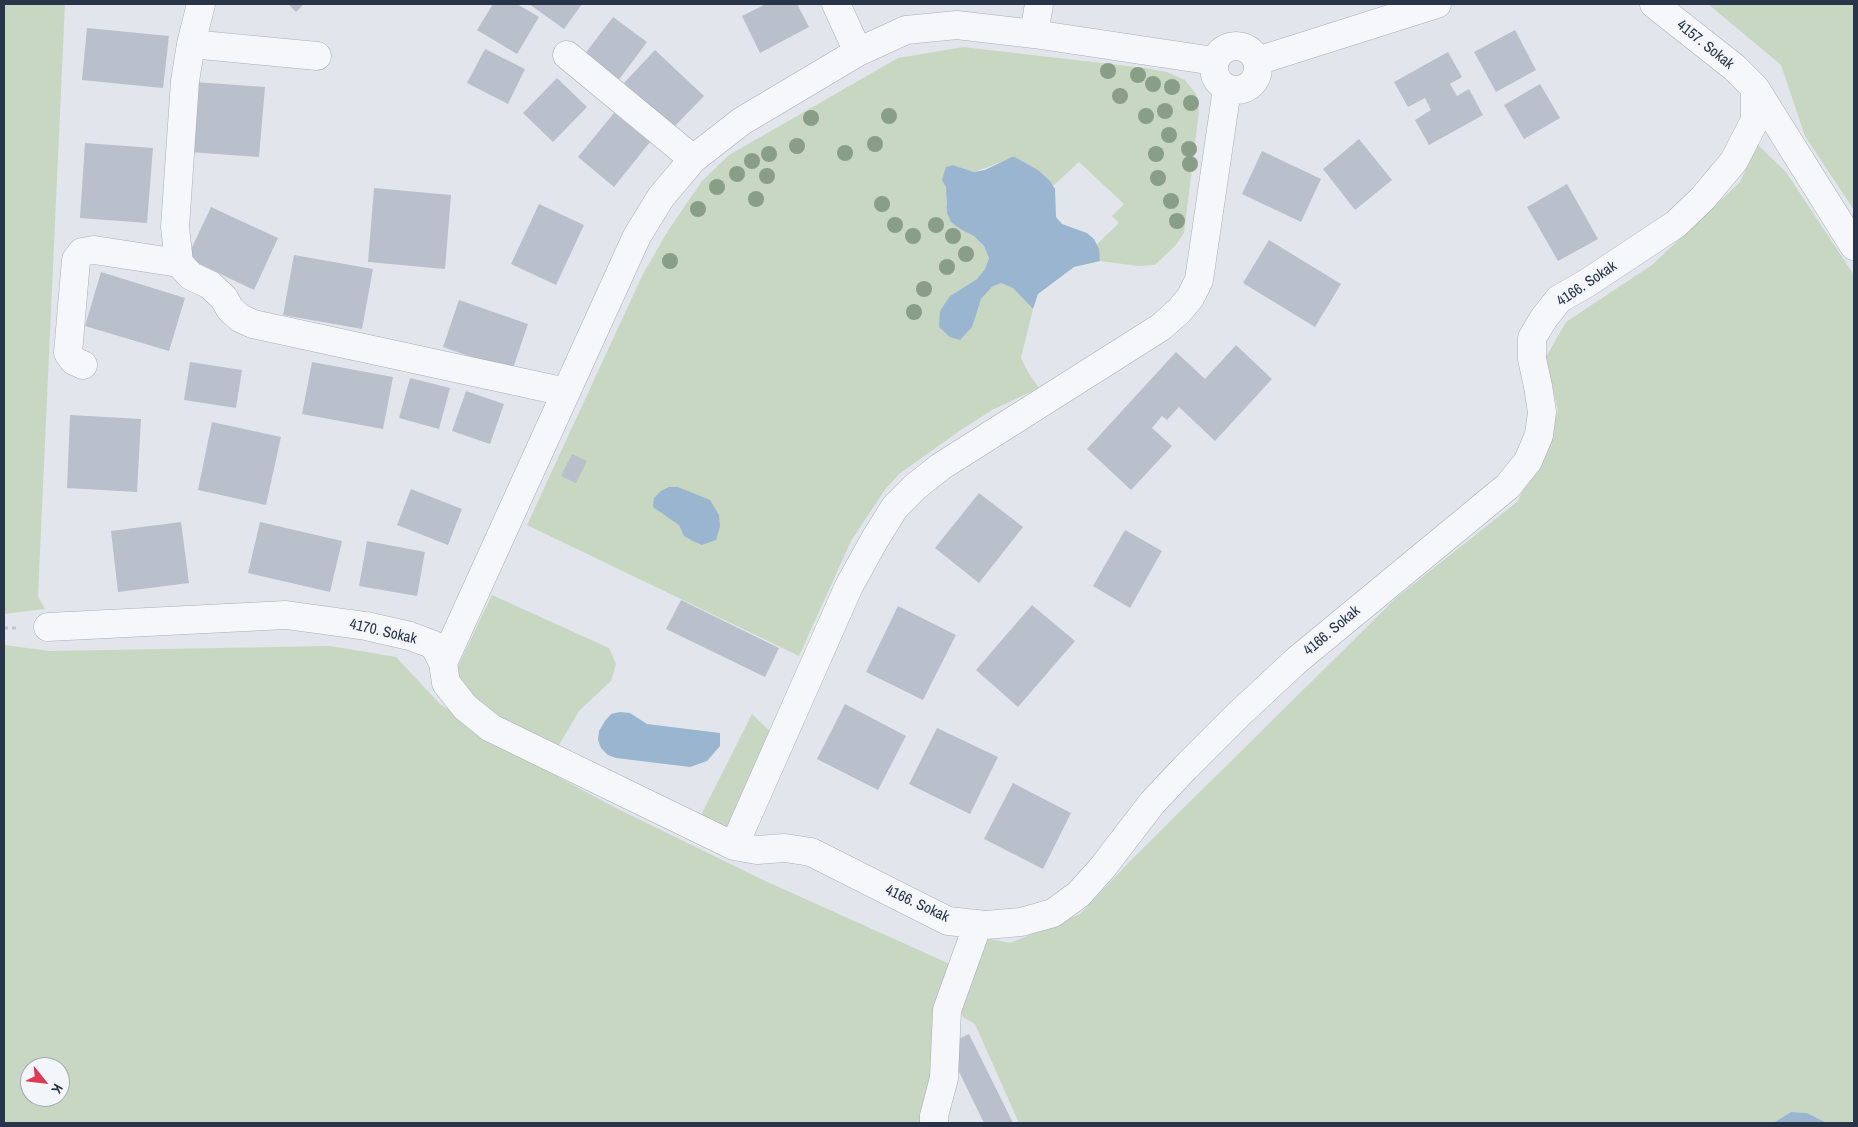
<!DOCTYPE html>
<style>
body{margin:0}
#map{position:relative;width:1858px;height:1127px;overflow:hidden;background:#e2e6ec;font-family:"Archivo Narrow",sans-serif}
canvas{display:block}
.frame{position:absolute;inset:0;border:5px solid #283447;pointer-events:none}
.north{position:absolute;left:20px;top:1057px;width:50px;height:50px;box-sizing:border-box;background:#f2f5f9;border:1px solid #a1a8b2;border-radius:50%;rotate:119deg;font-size:14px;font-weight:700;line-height:20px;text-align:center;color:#283447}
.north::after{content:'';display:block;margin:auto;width:18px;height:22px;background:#de3a56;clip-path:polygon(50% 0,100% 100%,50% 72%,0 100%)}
</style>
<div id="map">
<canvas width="1858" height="1127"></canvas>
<div class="frame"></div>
<div class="north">K</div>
</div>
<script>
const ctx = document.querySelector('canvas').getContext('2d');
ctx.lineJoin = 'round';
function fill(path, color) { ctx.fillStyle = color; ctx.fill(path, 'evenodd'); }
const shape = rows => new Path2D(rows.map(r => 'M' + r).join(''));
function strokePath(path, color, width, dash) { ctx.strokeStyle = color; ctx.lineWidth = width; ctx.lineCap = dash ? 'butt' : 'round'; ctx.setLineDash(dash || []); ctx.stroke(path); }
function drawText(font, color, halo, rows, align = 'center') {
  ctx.font = font + ' "Archivo Narrow",sans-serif'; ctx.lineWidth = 4; ctx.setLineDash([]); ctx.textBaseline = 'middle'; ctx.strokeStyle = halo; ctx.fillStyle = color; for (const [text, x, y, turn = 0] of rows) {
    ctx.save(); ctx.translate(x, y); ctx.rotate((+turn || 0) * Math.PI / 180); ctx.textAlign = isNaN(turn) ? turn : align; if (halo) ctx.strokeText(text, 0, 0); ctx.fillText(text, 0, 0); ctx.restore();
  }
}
fill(shape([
 [4,4,65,4,38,596,45,609,4,614],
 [1708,4,1854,4,1854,210,1805,136,1781,65],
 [963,47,1145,68,1167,72,1185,80,1196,94,1199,111,1184,233,1175,246,1155,265,1138,266,1100,261,1097,244,1119,223,1112,216,1124,204,1079,162,1053,186,1038,170,1015,157,974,172,953,165,946,167,946,204,962,230,974,236,984,246,989,258,985,269,977,279,950,296,976,311,981,299,992,287,1001,283,1013,288,1033,309,1021,358,1028,372,1039,388,992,410,961,430,899,474,884,491,851,541,799,656,527,525,643,274,669,229,702,181,729,155,898,58],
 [1757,144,1786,172,1854,275,1854,1120,1849,1123,1827,1123,1807,1113,1791,1112,1773,1123,1019,1123,975,1024,963,1017,958,1000,982,957,981,937,1010,943,1080,914,1132,859,1396,598,1518,501,1558,412,1546,357,1566,322,1652,265,1740,182],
 [492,595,609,648,616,664,611,681,579,711,556,750,473,704,456,670],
 [4,645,50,651,330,646,396,657,440,704,534,764,614,807,761,879,952,965,932,1018,939,1056,927,1123,4,1123],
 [30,1067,60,1067,60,1097,30,1097],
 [752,714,773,734,729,828,699,819]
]), '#c8d7c2');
fill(shape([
 [1012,157,1015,157,1038,170,1050,181,1055,189,1056,217,1062,224,1087,233,1094,239,1099,249,1100,261,1074,267,1038,294,1033,309,1013,288,1001,283,992,287,981,299,972,327,960,340,950,337,939,327,940,311,950,296,977,279,985,269,989,258,984,246,974,236,962,230,951,222,947,213,946,187,942,180,944,173,946,167,953,165,974,172,985,170],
 [669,487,678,487,710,500,719,515,720,526,716,540,702,545,693,541,684,536,679,525,653,507,654,498,661,491],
 [620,712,630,713,647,724,720,733,720,746,707,761,690,767,616,758,608,755,601,748,598,740,599,731,605,721,611,714],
 [1791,1112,1807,1113,1827,1123,1773,1123]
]), '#99b5d0');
fill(shape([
 [288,4,304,4,296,12],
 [493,4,517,4,539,17,517,54,477,30],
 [529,4,582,4,564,29],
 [766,4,797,4,809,27,760,53,742,16],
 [613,17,647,42,618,81,584,55],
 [87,28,169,36,163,88,82,80],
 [1515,30,1536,70,1496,92,1474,52],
 [485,49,525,69,508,104,467,83],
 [655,50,704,96,673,128,624,83],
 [1448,52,1462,77,1450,84,1457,96,1469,89,1483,115,1429,145,1415,120,1431,110,1425,98,1408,107,1394,82],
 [557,78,587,107,553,142,523,113],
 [194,82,265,87,259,157,189,152],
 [1540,84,1560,118,1524,139,1504,105],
 [614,113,650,142,614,187,578,157],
 [1359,139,1392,180,1355,210,1323,169],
 [85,143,153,148,147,223,80,218],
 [1262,151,1321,179,1301,222,1242,194],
 [1567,184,1598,239,1558,261,1527,207],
 [374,188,451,195,445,269,368,262],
 [539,204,584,225,556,285,511,264],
 [211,207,278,238,254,290,187,258],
 [1269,240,1341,284,1315,327,1243,283],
 [294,255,373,269,362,329,283,315],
 [101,272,185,298,169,351,85,326],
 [459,300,528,324,512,371,443,347],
 [1236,345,1272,379,1215,441,1179,407,1167,420,1162,416,1152,428,1172,446,1131,490,1087,449,1176,352,1205,379],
 [190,362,242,370,236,408,184,400],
 [312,362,393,377,383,429,302,414],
 [410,378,450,388,439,429,399,418],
 [466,391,504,404,490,444,452,431],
 [70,415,141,419,137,492,67,488],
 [212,422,281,437,266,505,198,490],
 [572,454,587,461,576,483,561,476],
 [411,489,462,509,448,545,397,525],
 [979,493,1023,527,979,583,935,548],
 [181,522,189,583,118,592,111,531],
 [260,522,342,541,330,592,248,573],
 [1125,530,1162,551,1130,608,1093,586],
 [367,541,425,552,417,596,359,586],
 [681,600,779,648,765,677,666,629],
 [1032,605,1075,641,1018,707,976,670],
 [898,606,956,635,923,700,866,672],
 [845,704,906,736,878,790,817,759],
 [937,728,998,757,970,814,909,784],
 [1013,783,1071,813,1043,869,984,839],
 [969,1034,1013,1123,984,1123,946,1045]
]), '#b9bfcb');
const minor = shape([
 [201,4,191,44,185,81,175,227,179,263,191,276,210,285,224,298,230,309,240,318,253,324,566,392],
 [836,4,858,52],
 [1654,4,1735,68,1755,88,1854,246],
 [1034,34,1039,4],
 [191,44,317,56],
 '1214 68a22 22 0 1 1 44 0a22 22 0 1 1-44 0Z',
 [567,55,693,159],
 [1257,61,1437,4],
 [83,365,74,361,68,353,76,260,82,252,94,250,179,263],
 [48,627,286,615,366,626,410,636,434,645,443,663,446,683,465,707,491,728,734,846,757,850,785,848,811,852,948,921,985,925,1021,922,1053,913,1079,894,1103,867,1152,803,1185,768,1239,714,1297,660,1508,486,1528,461,1539,435,1542,412,1538,386,1532,359,1532,338,1544,318,1559,299,1587,283,1676,224,1703,198,1734,161,1755,120,1755,88],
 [443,663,637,236,661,197,693,159,742,121,858,52,906,30,957,25,1034,34,1214,61],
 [734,846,849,586,875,539,895,507,915,487,940,467,1161,327,1179,311,1190,298,1199,280,1227,89],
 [934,1123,934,1116,944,1078,947,1010,978,924]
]);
strokePath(minor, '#a6adb7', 29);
strokePath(shape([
 [4,628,20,628]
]), '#c0c4cb', 3, [4, 4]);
strokePath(minor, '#f6f7fa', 28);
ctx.fillStyle = '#889e86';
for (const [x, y] of [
 [1108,71],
 [1138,75],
 [1153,84],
 [1172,87],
 [1120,96],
 [1191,103],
 [1165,111],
 [889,116],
 [1146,116],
 [811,118],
 [1169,135],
 [875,144],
 [797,146],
 [1189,149],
 [845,153],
 [769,154],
 [1156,154],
 [752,161],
 [1190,164],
 [737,174],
 [767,176],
 [1158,178],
 [717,187],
 [756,199],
 [1171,201],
 [882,204],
 [698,209],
 [1177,221],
 [895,225],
 [936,225],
 [913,236],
 [953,236],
 [966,254],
 [670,261],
 [947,267],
 [924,289],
 [914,312]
]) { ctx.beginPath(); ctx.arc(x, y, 8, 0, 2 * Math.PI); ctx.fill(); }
drawText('15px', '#283447', '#f2f5f9', [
 ["4157. Sokak",1705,45,39],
 ["4166. Sokak",1587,284,-34],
 ["4166. Sokak",1332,631,-40],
 ["4170. Sokak",383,632,13],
 ["4166. Sokak",917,904,25]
]);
</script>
